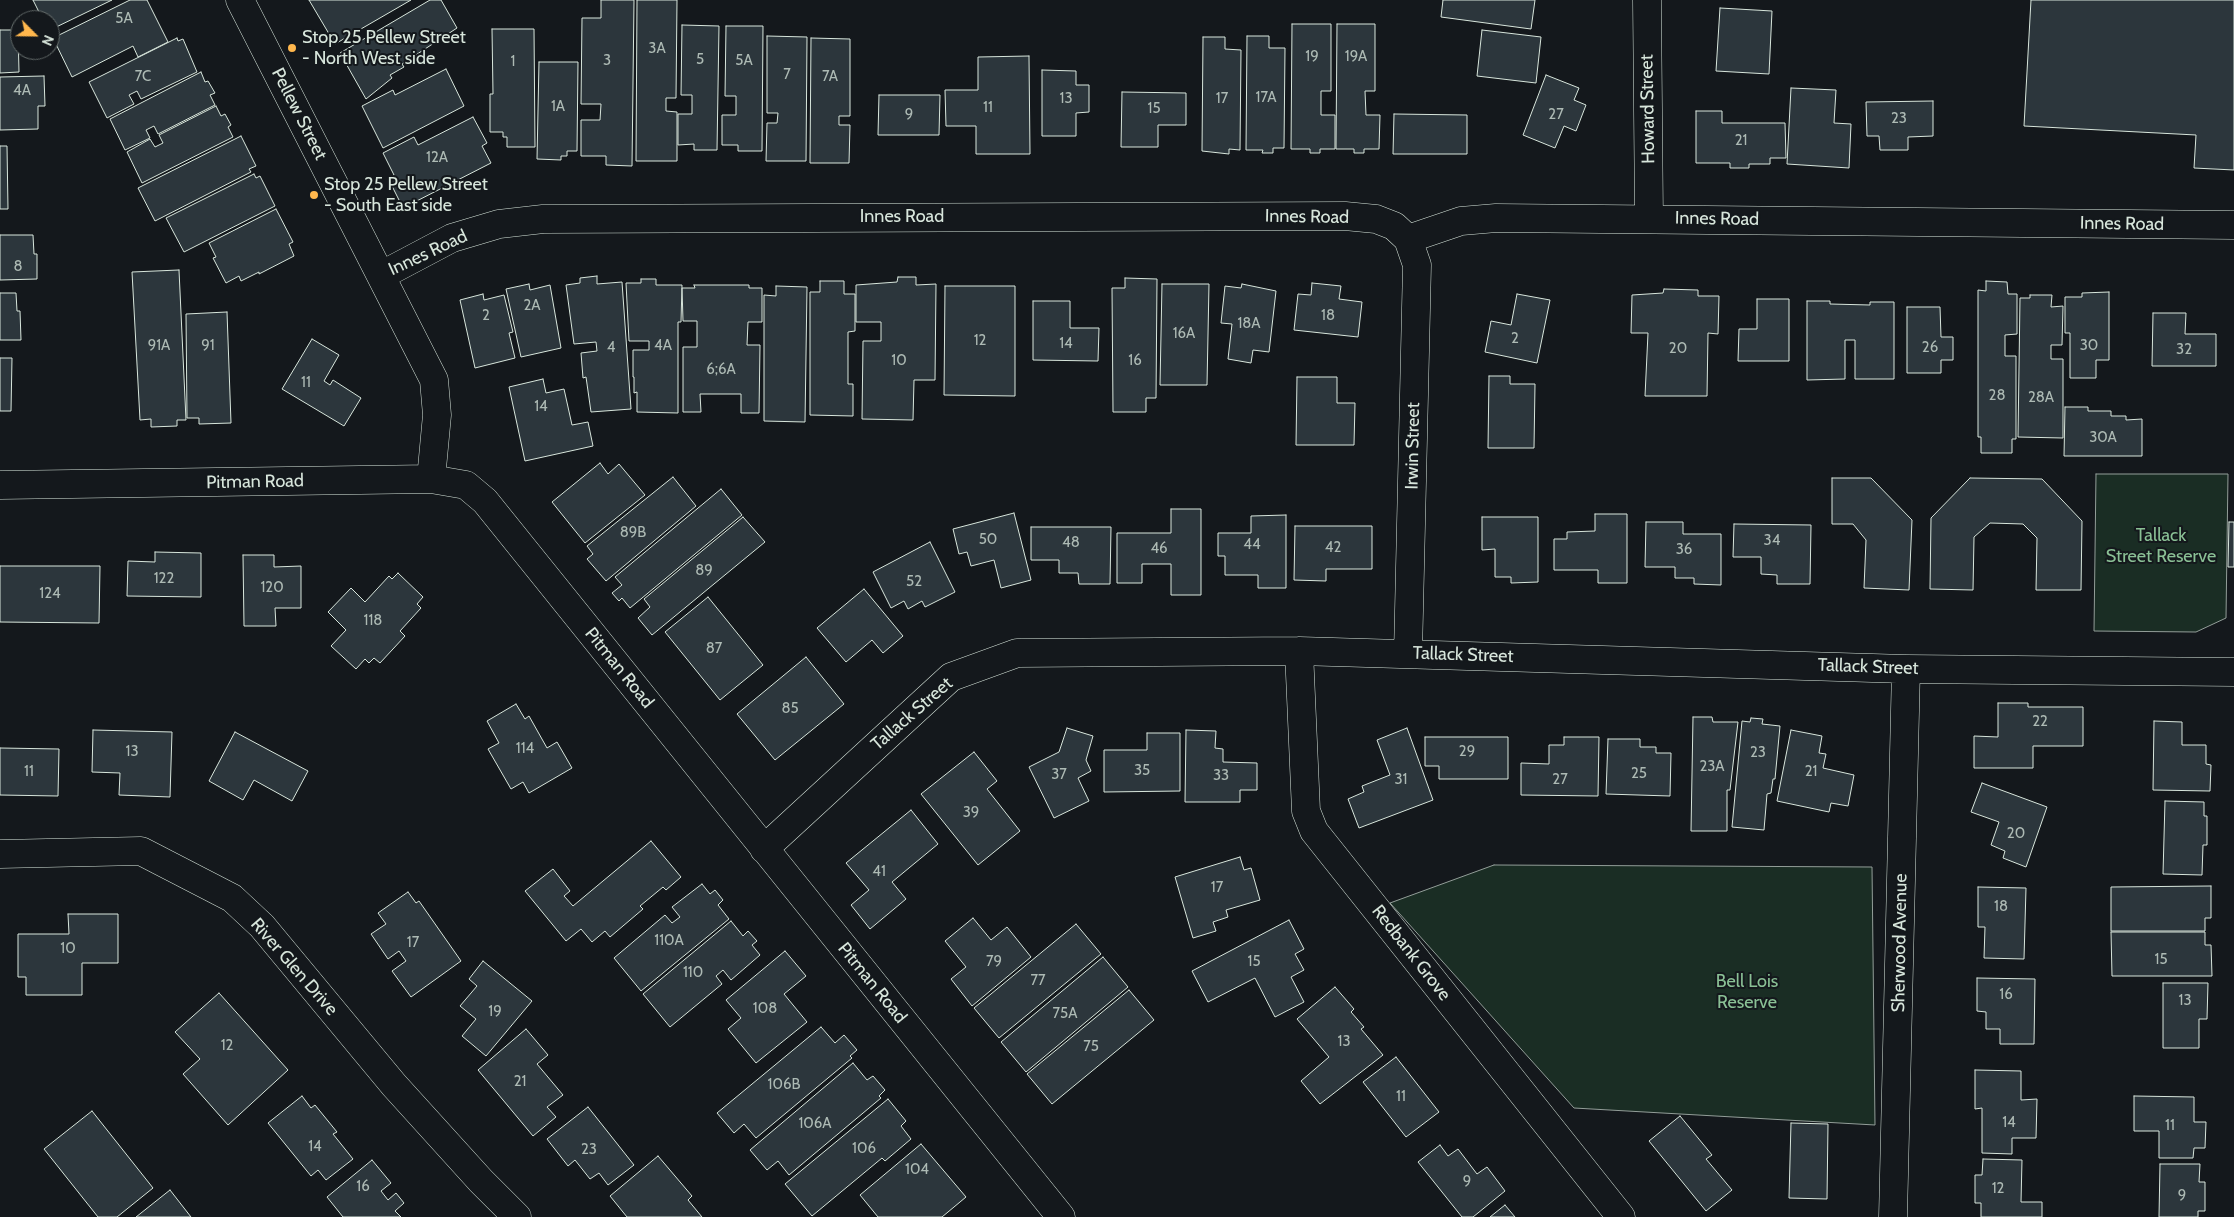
<!DOCTYPE html>
<style>
body{margin:0}
#map{position:relative;width:2234px;height:1217px;overflow:hidden;background:#14181c;font-family:Cabin,sans-serif}
canvas{display:block}
.north{position:absolute;left:10px;top:10px;width:50px;height:50px;box-sizing:border-box;background:#14181c;border:1px solid #626a69;border-radius:50%;rotate:113deg;font-size:14px;font-weight:700;line-height:20px;text-align:center;color:#d8e6dc}
.north::after{content:'';display:block;margin:auto;width:18px;height:22px;background:#ffb74d;clip-path:polygon(50% 0,100% 100%,50% 72%,0 100%)}
</style>
<div id="map">
<canvas width="2234" height="1217"></canvas>
<div class="north">N</div>
</div>
<script>
const ctx = document.querySelector('canvas').getContext('2d');
ctx.lineJoin = 'round';
function fill(path, color) { ctx.fillStyle = color; ctx.fill(path, 'evenodd'); }
const shape = rows => new Path2D(rows.map(r => 'M' + r).join(''));
function strokePath(path, color, width, dash) { ctx.strokeStyle = color; ctx.lineWidth = width; ctx.lineCap = dash ? 'butt' : 'round'; ctx.setLineDash(dash || []); ctx.stroke(path); }
function drawText(font, color, halo, rows, align = 'center') {
  ctx.font = font + ' Cabin,sans-serif'; ctx.lineWidth = 4; ctx.setLineDash([]); ctx.textBaseline = 'middle'; ctx.strokeStyle = halo; ctx.fillStyle = color; for (const [text, x, y, turn = 0] of rows) {
    ctx.save(); ctx.translate(x, y); ctx.rotate((+turn || 0) * Math.PI / 180); ctx.textAlign = isNaN(turn) ? turn : align; if (halo) ctx.strokeText(text, 0, 0); ctx.fillText(text, 0, 0); ctx.restore();
  }
}
const green = shape([
 [2096,474,2228,474,2226,618,2196,632,2094,631,2096,474],
 [1494,865,1872,867,1875,1125,1574,1108,1390,903,1494,865]
]);
fill(green, '#1a2d24');
strokePath(green, '#939e99', 1);
const building = shape([
 [33,0,112,0,50,30,50,20,43,20,33,0],
 [130,0,147,0,168,42,138,57,133,46,72,77,53,38,130,0],
 [309,0,411,0,335,44,309,0],
 [430,0,441,0,457,28,402,64,404,67,390,75,392,78,366,99,340,53,430,0],
 [601,0,634,0,632,166,606,165,606,156,581,156,581,120,600,120,601,104,581,104,582,18,601,18,601,0],
 [637,0,677,0,676,98,666,98,666,111,677,112,677,161,636,161,637,0],
 [1443,0,1535,0,1531,29,1441,17,1443,0],
 [2031,0,2234,0,2234,170,2194,168,2196,135,2024,126,2031,0],
 [1720,8,1772,11,1769,74,1716,71,1720,8],
 [1292,24,1331,24,1331,91,1321,91,1321,115,1335,115,1335,149,1320,149,1320,153,1310,153,1310,149,1291,149,1292,24],
 [1337,24,1375,24,1375,91,1365,91,1366,115,1380,115,1379,149,1364,149,1364,153,1354,153,1354,149,1336,149,1337,24],
 [682,25,719,26,717,150,694,150,694,144,678,145,678,114,692,114,692,95,681,95,682,25],
 [726,26,763,26,762,151,738,151,738,145,722,145,722,115,736,115,736,96,725,96,726,26],
 [492,29,534,29,535,147,507,147,507,137,503,137,503,132,490,132,490,94,493,94,492,29],
 [0,30,18,30,19,72,0,73,0,30],
 [1482,30,1541,37,1536,83,1477,76,1482,30],
 [767,36,807,37,806,161,766,161,767,123,777,123,778,113,767,113,767,36],
 [1247,36,1269,36,1269,48,1285,48,1284,148,1273,148,1273,153,1262,153,1263,150,1246,150,1247,36],
 [1203,37,1225,37,1225,49,1241,50,1240,150,1229,149,1229,154,1202,151,1203,37],
 [177,38,178,41,183,39,197,72,141,99,137,91,129,95,134,104,107,118,89,82,177,38],
 [811,38,850,39,850,116,839,116,839,125,850,125,849,163,810,163,811,38],
 [1029,56,1030,154,976,154,976,126,946,126,945,90,978,90,978,57,1029,56],
 [539,62,578,62,577,151,567,151,567,156,561,156,561,160,537,159,539,62],
 [446,69,464,106,383,148,362,106,393,90,395,95,446,69],
 [1042,70,1076,71,1076,85,1089,85,1089,112,1076,113,1076,136,1042,136,1042,70],
 [201,72,205,82,208,81,215,93,210,95,215,105,158,134,154,126,146,130,150,138,125,150,110,119,201,72],
 [1546,75,1579,88,1574,100,1586,105,1576,131,1564,126,1555,148,1523,135,1546,75],
 [44,76,45,106,38,106,38,129,0,130,0,77,44,76],
 [1791,88,1836,90,1834,123,1851,124,1849,168,1787,164,1791,88],
 [1122,92,1186,93,1186,125,1158,125,1158,147,1121,147,1122,92],
 [879,95,940,95,939,135,878,135,879,95],
 [1933,101,1933,136,1908,137,1908,150,1880,150,1879,136,1867,136,1866,102,1933,101],
 [216,106,221,116,225,114,231,125,228,127,233,137,142,183,127,152,150,139,155,147,163,143,159,135,216,106],
 [1696,111,1722,111,1722,123,1785,123,1786,158,1770,158,1770,164,1749,164,1749,168,1730,168,1730,163,1696,163,1696,111],
 [1394,114,1467,115,1467,154,1393,154,1394,114],
 [473,117,487,143,482,146,491,163,403,208,388,178,394,175,383,153,414,137,418,145,473,117],
 [241,136,256,166,249,169,251,172,155,221,138,188,241,136],
 [0,146,7,146,8,209,0,209,0,146],
 [254,174,256,178,260,176,275,206,184,252,166,218,254,174],
 [276,209,293,242,289,244,294,256,259,274,259,272,241,281,239,276,226,283,213,258,216,257,209,243,276,209],
 [0,235,33,235,34,254,37,254,37,279,0,280,0,235],
 [179,270,186,420,177,420,177,426,151,427,151,419,140,420,132,272,179,270],
 [597,276,597,284,622,282,631,409,591,412,586,377,583,378,581,353,597,351,596,342,574,344,566,285,580,283,580,278,597,276],
 [898,277,916,277,916,285,936,284,935,380,914,380,913,420,862,419,863,341,881,341,881,322,856,322,856,285,897,282,898,277],
 [1125,278,1157,279,1156,398,1146,398,1146,412,1113,412,1112,288,1125,288,1125,278],
 [641,279,656,279,656,285,682,285,681,322,678,322,678,413,637,412,637,392,634,393,634,377,633,377,633,350,649,350,649,341,629,341,626,283,641,283,641,279],
 [820,281,844,281,844,294,855,294,855,331,848,332,848,384,853,384,853,416,810,415,810,292,820,292,820,281],
 [1986,281,2007,282,2008,294,2017,294,2017,334,2005,335,2005,356,2016,356,2016,439,2012,439,2012,453,1981,453,1981,437,1978,437,1978,290,1986,291,1986,281],
 [1312,283,1341,286,1339,299,1362,302,1358,337,1294,330,1298,294,1311,295,1312,283],
 [529,284,530,290,550,285,561,348,521,357,506,289,529,284],
 [1162,284,1209,284,1207,385,1160,385,1162,284],
 [1242,284,1276,291,1269,352,1253,350,1251,363,1228,359,1232,324,1221,323,1225,286,1241,288,1242,284],
 [694,285,749,285,749,288,762,288,762,322,748,322,747,345,760,345,759,413,741,413,741,394,700,394,701,412,683,412,683,347,697,347,697,321,683,321,682,288,695,288,694,285],
 [776,286,807,287,805,422,764,421,764,295,776,296,776,286],
 [945,286,1015,286,1015,396,944,395,945,286],
 [1664,289,1698,290,1698,296,1719,296,1718,334,1708,333,1707,396,1645,396,1648,333,1631,333,1632,295,1663,293,1664,289],
 [2109,292,2109,360,2096,360,2096,378,2070,378,2070,333,2065,333,2065,297,2082,297,2082,293,2109,292],
 [0,293,16,293,17,311,20,311,21,340,0,340,0,293],
 [483,294,484,300,504,295,513,332,509,333,515,358,475,368,460,300,483,294],
 [1517,294,1550,300,1537,363,1485,352,1491,321,1511,325,1517,294],
 [2030,295,2052,295,2051,307,2063,306,2062,345,2051,345,2051,359,2063,359,2063,438,2018,437,2020,298,2030,298,2030,295],
 [1757,299,1789,299,1789,361,1738,361,1739,329,1757,329,1757,299],
 [1033,301,1070,301,1070,328,1099,328,1098,361,1033,360,1033,301],
 [1807,301,1830,301,1830,304,1870,305,1870,302,1894,302,1894,379,1855,379,1855,340,1845,340,1845,379,1807,380,1807,301],
 [1907,307,1940,307,1941,337,1953,337,1953,360,1941,360,1941,373,1907,373,1907,307],
 [227,312,231,423,199,424,199,418,187,418,186,314,227,312],
 [2153,313,2186,313,2185,334,2216,334,2216,366,2152,366,2153,313],
 [312,339,339,355,324,381,330,385,333,380,361,398,344,426,282,389,312,339],
 [0,358,12,358,11,411,0,411,0,358],
 [1489,376,1510,376,1510,384,1535,384,1534,448,1488,448,1489,376],
 [1297,377,1337,377,1337,403,1355,403,1354,445,1296,445,1297,377],
 [543,379,546,393,564,389,572,425,588,422,593,446,525,461,509,387,543,379],
 [2065,407,2088,407,2088,411,2111,411,2111,416,2126,416,2126,420,2142,419,2142,456,2064,456,2065,407],
 [600,463,608,474,619,464,645,495,585,543,552,502,600,463],
 [673,477,696,506,606,581,587,559,593,554,587,546,673,477],
 [1832,478,1871,478,1912,520,1909,590,1864,588,1866,540,1853,524,1832,524,1832,478],
 [1970,478,2042,479,2082,521,2081,590,2036,590,2037,538,2023,524,1990,523,1974,537,1973,590,1930,589,1931,518,1970,478],
 [721,489,742,515,630,608,622,598,619,601,612,593,622,585,615,577,721,489],
 [1171,509,1201,509,1201,595,1171,595,1171,564,1142,564,1142,583,1117,583,1117,533,1171,533,1171,509],
 [1014,513,1031,580,1001,588,994,560,971,566,967,552,959,554,953,529,1014,513],
 [1595,514,1627,514,1627,583,1598,583,1598,570,1554,570,1554,539,1567,539,1567,532,1595,531,1595,514],
 [1286,515,1286,588,1258,588,1258,575,1225,575,1225,556,1218,556,1218,533,1251,533,1251,516,1286,515],
 [743,517,765,542,652,635,638,618,650,607,644,599,743,517],
 [1482,517,1538,517,1538,582,1511,583,1511,577,1495,577,1495,549,1482,550,1482,517],
 [1646,522,1683,522,1683,534,1721,534,1721,585,1694,584,1694,578,1675,578,1675,567,1645,567,1646,522],
 [2229,522,2234,522,2234,567,2228,567,2229,522],
 [1734,524,1811,525,1810,584,1777,584,1777,575,1761,574,1761,557,1733,557,1734,524],
 [1295,526,1372,526,1372,569,1326,569,1326,581,1294,580,1295,526],
 [1031,527,1111,527,1110,584,1079,584,1078,573,1059,573,1059,560,1031,560,1031,527],
 [930,542,955,592,925,607,922,601,908,609,904,601,891,608,873,572,930,542],
 [155,552,201,553,201,597,127,596,128,561,155,562,155,552],
 [243,555,274,555,274,567,301,566,301,608,275,608,276,626,244,626,243,555],
 [0,566,100,566,99,623,0,622,0,566],
 [398,573,423,597,417,604,421,608,400,631,405,636,380,663,374,658,369,663,365,659,356,669,331,646,346,630,328,612,351,588,365,602,389,576,392,579,398,573],
 [864,589,903,636,883,653,872,640,846,662,817,628,864,589],
 [708,597,763,665,720,700,665,632,708,597],
 [806,657,844,704,775,760,737,714,806,657],
 [1998,703,2028,703,2028,707,2083,707,2083,746,2033,746,2033,768,1974,768,1974,736,1998,737,1998,703],
 [516,704,525,719,529,716,547,748,557,742,572,768,529,793,523,782,511,789,488,749,499,743,487,721,516,704],
 [1693,717,1712,717,1713,722,1738,722,1730,790,1727,790,1727,831,1691,831,1693,717],
 [1751,718,1763,719,1762,724,1780,726,1775,779,1773,779,1771,793,1767,794,1764,830,1732,827,1742,721,1750,722,1751,718],
 [2154,721,2182,722,2182,745,2206,745,2206,764,2211,765,2210,791,2153,790,2154,721],
 [1067,728,1093,736,1086,760,1091,771,1078,778,1089,801,1054,818,1029,767,1059,752,1067,728],
 [1407,728,1433,800,1359,828,1348,799,1364,792,1362,786,1390,775,1377,740,1407,728],
 [93,730,172,732,170,797,119,795,120,773,92,772,93,730],
 [1186,730,1216,731,1215,748,1223,749,1223,762,1257,763,1257,790,1240,790,1240,802,1185,802,1186,730],
 [1791,730,1822,736,1819,753,1826,754,1823,768,1854,775,1848,806,1831,803,1829,812,1777,801,1791,730],
 [235,732,308,771,292,801,254,780,243,800,209,781,235,732],
 [1147,733,1180,733,1180,791,1104,792,1104,750,1147,750,1147,733],
 [1425,737,1508,737,1508,779,1439,779,1439,766,1425,766,1425,737],
 [1564,737,1599,737,1598,796,1521,795,1521,763,1549,764,1549,745,1564,745,1564,737],
 [1608,739,1640,739,1640,747,1656,747,1656,753,1671,753,1670,796,1606,794,1608,739],
 [0,748,59,749,58,796,0,795,0,748],
 [974,752,997,781,987,789,1020,831,978,865,921,794,974,752],
 [1982,783,2047,807,2026,867,2003,858,2005,851,1991,845,1999,822,1971,812,1982,783],
 [2165,801,2204,802,2204,816,2207,816,2207,845,2203,845,2202,875,2163,874,2165,801],
 [911,810,938,844,892,882,906,899,870,929,851,905,869,890,846,863,911,810],
 [651,841,681,877,666,890,663,887,640,906,643,909,610,937,605,931,592,942,581,929,566,941,525,891,553,869,570,891,564,896,573,906,651,841],
 [1240,857,1244,870,1251,868,1260,900,1226,910,1228,917,1213,922,1216,931,1193,938,1175,877,1240,857],
 [702,884,710,894,715,890,723,900,718,905,729,919,641,991,614,958,665,915,672,923,680,917,672,907,702,884],
 [2211,886,2211,918,2205,918,2205,931,2111,931,2111,887,2211,886],
 [1978,887,2026,888,2024,959,1984,958,1985,927,1978,927,1978,887],
 [408,892,416,903,419,901,461,961,411,997,392,971,406,961,399,951,388,959,371,934,386,924,378,913,408,892],
 [68,914,118,914,118,963,82,963,82,995,26,995,26,977,18,977,18,934,69,934,68,914],
 [973,918,991,940,1007,927,1031,957,972,1006,951,979,966,967,945,941,973,918],
 [1289,920,1304,949,1295,954,1304,970,1291,977,1304,1002,1275,1017,1255,978,1208,1002,1192,971,1289,920],
 [731,921,743,936,748,931,757,941,752,945,760,955,731,980,723,970,716,976,722,984,670,1027,643,994,731,921],
 [1076,924,1101,954,999,1038,974,1008,1076,924],
 [2111,932,2205,932,2205,945,2211,945,2212,976,2112,976,2111,932],
 [785,951,806,976,784,994,807,1022,756,1063,728,1029,741,1018,726,1000,785,951],
 [1103,957,1128,987,1026,1072,1001,1042,1103,957],
 [483,961,532,1001,486,1056,462,1036,476,1019,460,1006,477,986,469,979,483,961],
 [1977,978,2035,979,2034,1044,2000,1044,2000,1029,1986,1029,1986,1012,1977,1011,1977,978],
 [2163,983,2208,983,2207,1019,2199,1019,2199,1048,2163,1048,2163,983],
 [1335,987,1354,1009,1351,1012,1364,1027,1361,1029,1383,1055,1320,1104,1301,1081,1329,1057,1297,1019,1335,987],
 [1129,990,1154,1020,1052,1104,1027,1074,1129,990],
 [219,993,288,1070,228,1125,183,1074,200,1059,175,1032,219,993],
 [821,1027,835,1043,844,1035,857,1050,850,1056,852,1058,756,1138,744,1124,734,1133,717,1113,821,1027],
 [526,1029,548,1055,537,1064,563,1095,547,1107,556,1117,533,1136,478,1070,526,1029],
 [1396,1057,1439,1112,1406,1137,1363,1082,1396,1057],
 [853,1063,867,1080,873,1076,885,1090,879,1096,881,1098,789,1175,778,1161,767,1170,750,1150,853,1063],
 [1975,1070,2021,1071,2021,1100,2037,1099,2036,1138,2012,1138,2012,1154,1982,1153,1982,1108,1975,1109,1975,1070],
 [302,1096,311,1108,315,1105,337,1132,333,1134,353,1159,326,1180,318,1170,311,1176,268,1123,302,1096],
 [2134,1096,2194,1097,2194,1122,2206,1122,2205,1148,2194,1148,2193,1158,2159,1158,2159,1131,2134,1131,2134,1096],
 [888,1099,906,1121,901,1126,911,1139,885,1161,882,1158,812,1216,785,1184,888,1099],
 [588,1107,634,1165,608,1185,599,1173,590,1179,575,1160,568,1166,547,1139,588,1107],
 [92,1111,153,1188,117,1217,98,1217,44,1149,92,1111],
 [1680,1116,1712,1155,1706,1159,1732,1190,1706,1211,1649,1141,1680,1116],
 [1791,1123,1828,1124,1827,1199,1789,1198,1791,1123],
 [921,1144,966,1197,942,1217,878,1217,860,1195,921,1144],
 [1440,1145,1448,1156,1458,1149,1477,1174,1487,1167,1505,1191,1473,1217,1462,1217,1418,1162,1440,1145],
 [658,1156,692,1196,688,1200,702,1217,627,1217,610,1196,658,1156],
 [1983,1159,2022,1160,2021,1202,2042,1202,2042,1217,1981,1217,1981,1203,1975,1203,1975,1175,1982,1175,1983,1159],
 [372,1160,391,1183,381,1191,388,1200,396,1193,404,1203,395,1211,401,1217,343,1217,327,1197,372,1160],
 [2160,1164,2200,1164,2199,1182,2205,1182,2205,1211,2198,1211,2198,1217,2159,1217,2160,1164],
 [170,1190,191,1217,136,1217,170,1190],
 [1505,1205,1515,1217,1490,1217,1505,1205]
]);
fill(building, '#2c363c');
strokePath(building, '#d8e6dc', 1);
const minor = shape([
 [240,0,434,380,437,415,431,479],
 [1647,0,1649,219],
 [1408,239,1417,265,1408,654],
 [382,275,452,238,499,224,543,219,1345,216,1376,219,1394,226,1408,239,1461,221,1496,218,2234,225],
 [0,485,431,479,466,485,485,501,1061,1217],
 [1299,651,1306,811,1314,831,1621,1217],
 [764,849,951,677,1017,653,1299,651,1906,669,2234,672],
 [0,854,141,851,232,898,262,926,394,1085,481,1181,517,1217],
 [1893,1217,1906,669]
]);
strokePath(minor, '#d8e6dc', 29);
strokePath(minor, '#14181c', 28);
for (const [x, y, r, color] of [
 [292,48,5,"#ffb74d"],
 [314,195,5,"#ffb74d"]
]) { const dot = new Path2D(); dot.arc(x, y, r, 0, 2 * Math.PI); ctx.fillStyle = color; ctx.fill(dot); strokePath(dot, '#14181c', 2); }
drawText('15px', '#adbab4', null, [
 ["5A",124,19],
 ["3A",657,49],
 ["19",1312,57],
 ["19A",1356,57],
 ["5",700,60],
 ["3",607,61],
 ["5A",744,61],
 ["1",513,62],
 ["7",787,75],
 ["7C",143,77],
 ["7A",830,77],
 ["4A",22,91],
 ["17A",1266,98],
 ["13",1066,99],
 ["17",1222,99],
 ["1A",558,107],
 ["11",988,108],
 ["15",1154,109],
 ["9",909,115],
 ["27",1556,115],
 ["23",1899,119],
 ["21",1741,141],
 ["12A",437,158],
 ["8",18,267],
 ["2A",532,306],
 ["2",486,316],
 ["18",1328,316],
 ["18A",1249,324],
 ["16A",1184,334],
 ["2",1515,339],
 ["12",980,341],
 ["14",1066,344],
 ["91A",159,346],
 ["91",208,346],
 ["4A",663,346],
 ["30",2089,346],
 ["4",611,348],
 ["26",1930,348],
 ["20",1678,349],
 ["32",2184,350],
 ["10",899,361],
 ["16",1135,361],
 ["6;6A",721,370],
 ["11",306,383],
 ["28",1997,396],
 ["28A",2041,398],
 ["14",541,407],
 ["30A",2103,438],
 ["89B",633,533],
 ["50",988,540],
 ["34",1772,541],
 ["48",1071,543],
 ["44",1252,545],
 ["42",1333,548],
 ["46",1159,549],
 ["36",1684,550],
 ["89",704,571],
 ["122",164,579],
 ["52",914,582],
 ["120",272,588],
 ["124",50,594],
 ["118",373,621],
 ["87",714,649],
 ["85",790,709],
 ["22",2040,722],
 ["114",525,749],
 ["13",132,752],
 ["29",1467,752],
 ["23",1758,753],
 ["23A",1712,767],
 ["35",1142,771],
 ["11",29,772],
 ["21",1811,772],
 ["25",1639,774],
 ["37",1059,775],
 ["33",1221,776],
 ["31",1401,780],
 ["27",1560,780],
 ["39",971,813],
 ["20",2016,834],
 ["41",879,872],
 ["17",1217,888],
 ["18",2001,907],
 ["110A",669,941],
 ["17",413,943],
 ["10",68,949],
 ["15",2161,960],
 ["79",994,962],
 ["15",1254,962],
 ["110",693,973],
 ["77",1038,981],
 ["16",2006,995],
 ["13",2185,1001],
 ["108",765,1009],
 ["19",495,1012],
 ["75A",1065,1014],
 ["13",1344,1042],
 ["12",227,1046],
 ["75",1091,1047],
 ["21",520,1082],
 ["106B",784,1085],
 ["11",1401,1097],
 ["14",2009,1123],
 ["106A",815,1124],
 ["11",2170,1126],
 ["14",315,1147],
 ["106",864,1149],
 ["23",589,1150],
 ["104",917,1170],
 ["9",1467,1182],
 ["16",363,1187],
 ["12",1998,1189],
 ["9",2182,1196]
]);
drawText('18px', '#d8e6dc', '#14181c', [
 ["Stop 25 Pellew Street",302,38],
 ["- North West side",302,59],
 ["Stop 25 Pellew Street",324,185],
 ["- South East side",324,206]
], 'left');
drawText('18px', '#d8e6dc', '#14181c', [
 ["Howard Street",1648,109,-91],
 ["Pellew Street",299,114,63],
 ["Innes Road",902,217],
 ["Innes Road",1307,217,1],
 ["Innes Road",1717,219,1],
 ["Innes Road",2122,224,1],
 ["Innes Road",428,253,-25],
 ["Irwin Street",1413,446,-89],
 ["Pitman Road",255,482,-1],
 ["Tallack Street",1463,655,2],
 ["Tallack Street",1868,667,2],
 ["Pitman Road",619,668,51],
 ["Tallack Street",912,714,-41],
 ["Sherwood Avenue",1900,943,-89],
 ["Redbank Grove",1411,953,52],
 ["River Glen Drive",294,967,49],
 ["Pitman Road",872,983,51]
]);
drawText('18px', '#8ac095', '#14181c', [
 ["Tallack",2161,536],
 ["Street Reserve",2161,557],
 ["Bell Lois",1747,982],
 ["Reserve",1747,1003]
]);
</script>
